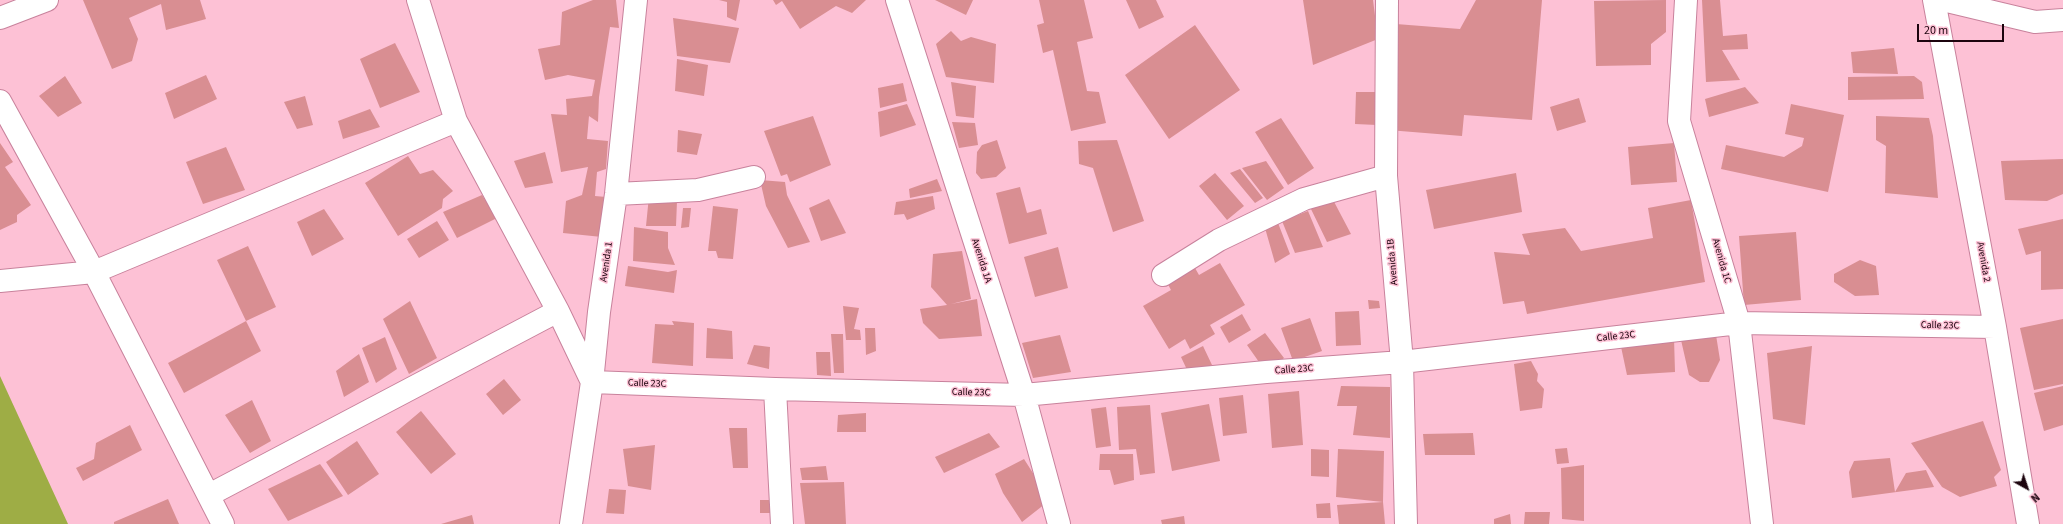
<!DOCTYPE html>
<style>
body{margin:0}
#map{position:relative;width:2063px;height:524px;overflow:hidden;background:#fdc1d5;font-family:"Source Sans 3",sans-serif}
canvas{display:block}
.north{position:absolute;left:2007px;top:468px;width:40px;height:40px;-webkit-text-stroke:3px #fdc1d5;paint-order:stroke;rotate:140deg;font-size:11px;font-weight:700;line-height:16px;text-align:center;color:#1c040e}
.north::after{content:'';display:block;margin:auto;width:14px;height:18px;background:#1c040e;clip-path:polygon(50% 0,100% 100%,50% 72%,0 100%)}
.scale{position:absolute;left:1917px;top:24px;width:87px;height:18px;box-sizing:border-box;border:2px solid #1c040e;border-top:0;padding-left:5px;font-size:12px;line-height:14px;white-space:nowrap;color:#1c040e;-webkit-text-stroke:3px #fdc1d5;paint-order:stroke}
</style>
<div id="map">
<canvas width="2063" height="524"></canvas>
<div class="north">N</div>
<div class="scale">20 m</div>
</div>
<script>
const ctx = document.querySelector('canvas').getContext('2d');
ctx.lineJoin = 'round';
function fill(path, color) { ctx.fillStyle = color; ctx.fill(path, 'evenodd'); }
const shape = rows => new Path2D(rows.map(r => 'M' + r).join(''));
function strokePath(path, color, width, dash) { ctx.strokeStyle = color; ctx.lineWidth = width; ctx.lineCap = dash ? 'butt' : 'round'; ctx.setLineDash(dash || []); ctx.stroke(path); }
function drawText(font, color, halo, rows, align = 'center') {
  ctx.font = font + ' "Source Sans 3",sans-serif'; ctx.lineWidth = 3; ctx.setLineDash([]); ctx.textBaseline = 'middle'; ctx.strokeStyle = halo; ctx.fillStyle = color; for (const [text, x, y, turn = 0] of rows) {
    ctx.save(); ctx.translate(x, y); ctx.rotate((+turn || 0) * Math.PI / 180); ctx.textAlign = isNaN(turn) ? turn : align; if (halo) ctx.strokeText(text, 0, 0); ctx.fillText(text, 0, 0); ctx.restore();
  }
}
fill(shape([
 [0,376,68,524,0,524]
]), '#9ead45');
fill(shape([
 [83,0,200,0,206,19,166,30,161,4,129,18,138,39,132,61,112,69],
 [593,0,616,0,619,28,610,27,599,97,598,122,589,116,587,139,608,141,606,169,597,172,595,196,606,197,602,237,563,233,566,201,582,195,588,167,561,172,551,114,567,115,566,99,592,96,595,80,568,75,545,80,538,49,560,45,562,12],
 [719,0,740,0,736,21,727,17,727,2],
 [773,0,866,0,852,13,836,6,800,29,782,1,776,5],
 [935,0,973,0,966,15],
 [1039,0,1084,0,1093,38,1077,42,1087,91,1099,92,1106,123,1071,131,1053,50,1043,53,1037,25,1044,23],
 [1126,0,1156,0,1164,17,1139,29],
 [1303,0,1373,0,1378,39,1313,65],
 [1476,0,1542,0,1532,120,1464,115,1462,136,1388,130,1396,24,1460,29],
 [1666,0,1666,32,1651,44,1651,65,1596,66,1594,1],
 [1702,0,1720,0,1723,36,1747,34,1748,49,1722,50,1740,80,1706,82],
 [673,18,739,28,730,63,677,56],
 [1195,25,1240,90,1169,139,1125,75],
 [951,31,961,41,971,37,996,44,994,83,946,77,936,44],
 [395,43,420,92,380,108,360,59],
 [1894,48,1898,74,1853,73,1851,52],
 [677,59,708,65,704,96,675,91],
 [206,75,217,99,174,119,165,93],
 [65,76,82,103,58,117,39,96],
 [1914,76,1922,82,1924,99,1848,100,1848,77],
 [951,82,976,86,974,118,956,116],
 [903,83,907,101,880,108,878,88],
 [1745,87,1759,103,1709,117,1705,99],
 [1356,92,1377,92,1377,125,1355,124],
 [305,96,313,125,297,129,284,102],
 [1579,98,1586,122,1557,131,1550,107],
 [907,104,916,125,880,137,878,112],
 [1791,104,1844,115,1828,192,1721,169,1726,145,1784,157,1802,146,1804,138,1785,134],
 [370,109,380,127,343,139,338,121],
 [813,116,831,165,790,182,787,174,781,176,764,131],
 [1876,116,1929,118,1933,136,1938,198,1885,193,1886,146,1876,140],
 [1281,118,1314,168,1288,185,1255,132],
 [952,122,975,123,978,145,959,148],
 [678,130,702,134,697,155,677,152],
 [997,140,1006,168,996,177,981,179,976,173,977,152,982,145],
 [1117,140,1144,221,1113,232,1093,168,1079,164,1078,141],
 [0,143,13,162,5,167,31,205,17,215,17,222,0,230],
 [1674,143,1677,182,1631,185,1628,147],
 [226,147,245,190,203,204,186,162],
 [545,152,553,183,525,188,514,161],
 [408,156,420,174,433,170,453,191,443,199,442,208,398,236,365,183],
 [2063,159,2063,194,2047,201,2005,200,2001,161],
 [1266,161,1284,188,1267,200,1242,168],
 [1240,169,1263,198,1255,203,1230,173],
 [1215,173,1244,206,1227,220,1199,186],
 [1516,173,1522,212,1434,229,1426,190],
 [937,179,942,191,910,198,909,189],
 [760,180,785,182,787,195,810,242,788,248,766,206],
 [1020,187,1027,213,1041,209,1047,234,1009,244,996,193],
 [482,195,497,218,457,238,443,212],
 [649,196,677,201,676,226,646,226],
 [933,196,935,209,907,220,904,214,894,215,896,202],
 [1331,196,1351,234,1327,242,1310,207],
 [829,199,846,233,821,241,809,208],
 [1691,200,1705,282,1527,314,1524,301,1503,304,1494,252,1530,255,1522,234,1565,228,1581,251,1653,238,1648,208],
 [713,206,738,209,733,259,718,258,716,251,708,251],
 [683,208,691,208,689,227,681,228],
 [324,209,344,239,312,256,297,222],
 [1308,211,1323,247,1295,253,1282,221],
 [2063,219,2063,289,2041,290,2041,251,2026,255,2018,229],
 [437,221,449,240,419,258,407,239],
 [1278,223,1290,254,1275,263,1265,228],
 [634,227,668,232,668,248,675,265,633,261],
 [1796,232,1801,300,1744,305,1739,236],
 [248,246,276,307,246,321,217,260],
 [1058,247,1068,288,1035,297,1024,257],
 [962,251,971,299,951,304,977,299,982,336,939,339,923,323,920,309,947,305,931,287,933,254],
 [1860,260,1876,266,1879,295,1855,296,1834,282,1834,274],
 [1191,261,1199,275,1220,263,1245,305,1210,325,1215,334,1190,349,1185,339,1169,349,1143,306,1171,290,1164,277],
 [628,266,668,272,677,270,674,293,625,286],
 [1368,300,1379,301,1380,308,1369,309],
 [410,301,437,358,409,374,383,319],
 [843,306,859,308,854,329,860,330,861,340,846,340],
 [1359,311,1361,345,1336,346,1335,312],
 [1242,314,1251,330,1229,343,1220,327],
 [1310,318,1322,351,1293,361,1281,328],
 [2063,319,2063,384,2034,390,2020,328],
 [246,321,261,351,184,393,168,363],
 [672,321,694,323,693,366,652,363,655,324,674,325],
 [707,328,732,331,733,359,706,358],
 [865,328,875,328,876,351,866,355],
 [1265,333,1284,358,1266,372,1247,345],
 [831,334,843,334,844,373,834,373],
 [1060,335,1071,372,1033,378,1022,343],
 [1716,335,1720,360,1709,382,1700,382,1689,375,1681,340],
 [385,337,397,369,376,383,362,348],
 [1674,338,1675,372,1627,375,1620,342],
 [754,345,770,347,769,369,747,364],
 [1203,346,1212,365,1190,376,1181,357],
 [1812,346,1805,425,1773,419,1767,353],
 [816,352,830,352,831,376,817,375],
 [359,354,369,382,344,397,336,371],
 [1531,361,1538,374,1537,381,1544,389,1542,408,1520,411,1514,364],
 [504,379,521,400,503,415,486,394],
 [1341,386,1390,387,1390,438,1353,435,1357,406,1337,406],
 [2063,386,2063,425,2044,431,2034,393],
 [1299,391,1303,445,1272,448,1268,394],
 [1243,395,1247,433,1223,436,1219,398],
 [252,400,271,441,250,453,225,415],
 [1209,404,1220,461,1172,471,1161,413],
 [1150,405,1155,473,1140,475,1136,449,1119,450,1117,407],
 [1106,407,1111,446,1096,448,1091,409],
 [421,411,456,454,431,474,396,432],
 [866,413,866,432,837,432,838,415],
 [1983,421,2001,470,1994,477,1997,486,1960,497,1942,487,1911,443],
 [130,425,142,450,83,481,76,468,94,459,96,443],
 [729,428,747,428,748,468,733,468],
 [989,433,1000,447,944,473,935,457],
 [1473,433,1475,455,1425,455,1423,434],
 [357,441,379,474,348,495,326,462],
 [655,445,651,490,628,486,623,449],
 [1567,448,1569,463,1557,464,1555,449],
 [1311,449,1329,450,1329,477,1311,476],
 [1338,449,1384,451,1383,502,1336,497],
 [1100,454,1133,454,1134,480,1114,485,1110,470,1099,470],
 [1890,458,1895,492,1906,473,1926,470,1934,487,1852,498,1849,472,1854,461],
 [1024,459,1050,500,1022,522,1003,493,995,474],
 [320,464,343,496,288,521,268,489],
 [1584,465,1584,521,1562,519,1561,468],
 [826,466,828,480,802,480,800,468],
 [844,482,846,524,805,524,800,483],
 [609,489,626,490,624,514,606,513],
 [168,499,179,524,114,524,114,522],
 [760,500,773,500,773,513,760,513],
 [1383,502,1385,524,1339,524,1337,505],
 [1330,503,1331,518,1317,518,1316,504],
 [1525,512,1550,512,1549,524,1524,524],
 [1510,514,1511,524,1494,524,1494,519],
 [472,515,474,524,441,524],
 [1184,516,1185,524,1162,524,1161,520]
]), '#d98e92');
const minor = shape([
 [418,0,456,121,558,311,592,382,775,389,1024,395,1266,372,1402,362,1739,323,1995,327],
 [897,0,1024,395,1059,524],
 [1387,0,1386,176,1402,362,1406,524],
 [1686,0,1679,121,1739,323,1762,524],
 [1934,0,1995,327,2028,524],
 [1943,0,2035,22,2063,20],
 [0,18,47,0],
 [0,101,94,272,223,524],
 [616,194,698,190,754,177],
 [1163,275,1219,240,1304,199,1386,176],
 [0,281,94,272,456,121],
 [775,389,782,524],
 [209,495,558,311],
 [571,524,592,382,599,312,616,194,636,0]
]);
strokePath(minor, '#c8829c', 24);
strokePath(minor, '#fff', 22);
drawText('10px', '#1c040e', '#fdc1d5', [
 ["Avenida 1A",981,261,72],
 ["Avenida 1C",1721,261,74],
 ["Avenida 1",607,262,-82],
 ["Avenida 1B",1393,262,-95],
 ["Avenida 2",1983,262,80],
 ["Calle 23C",1940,326,1],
 ["Calle 23C",1616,337,-6],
 ["Calle 23C",1294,370,-4],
 ["Calle 23C",647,384,2],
 ["Calle 23C",971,393,1]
]);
</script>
